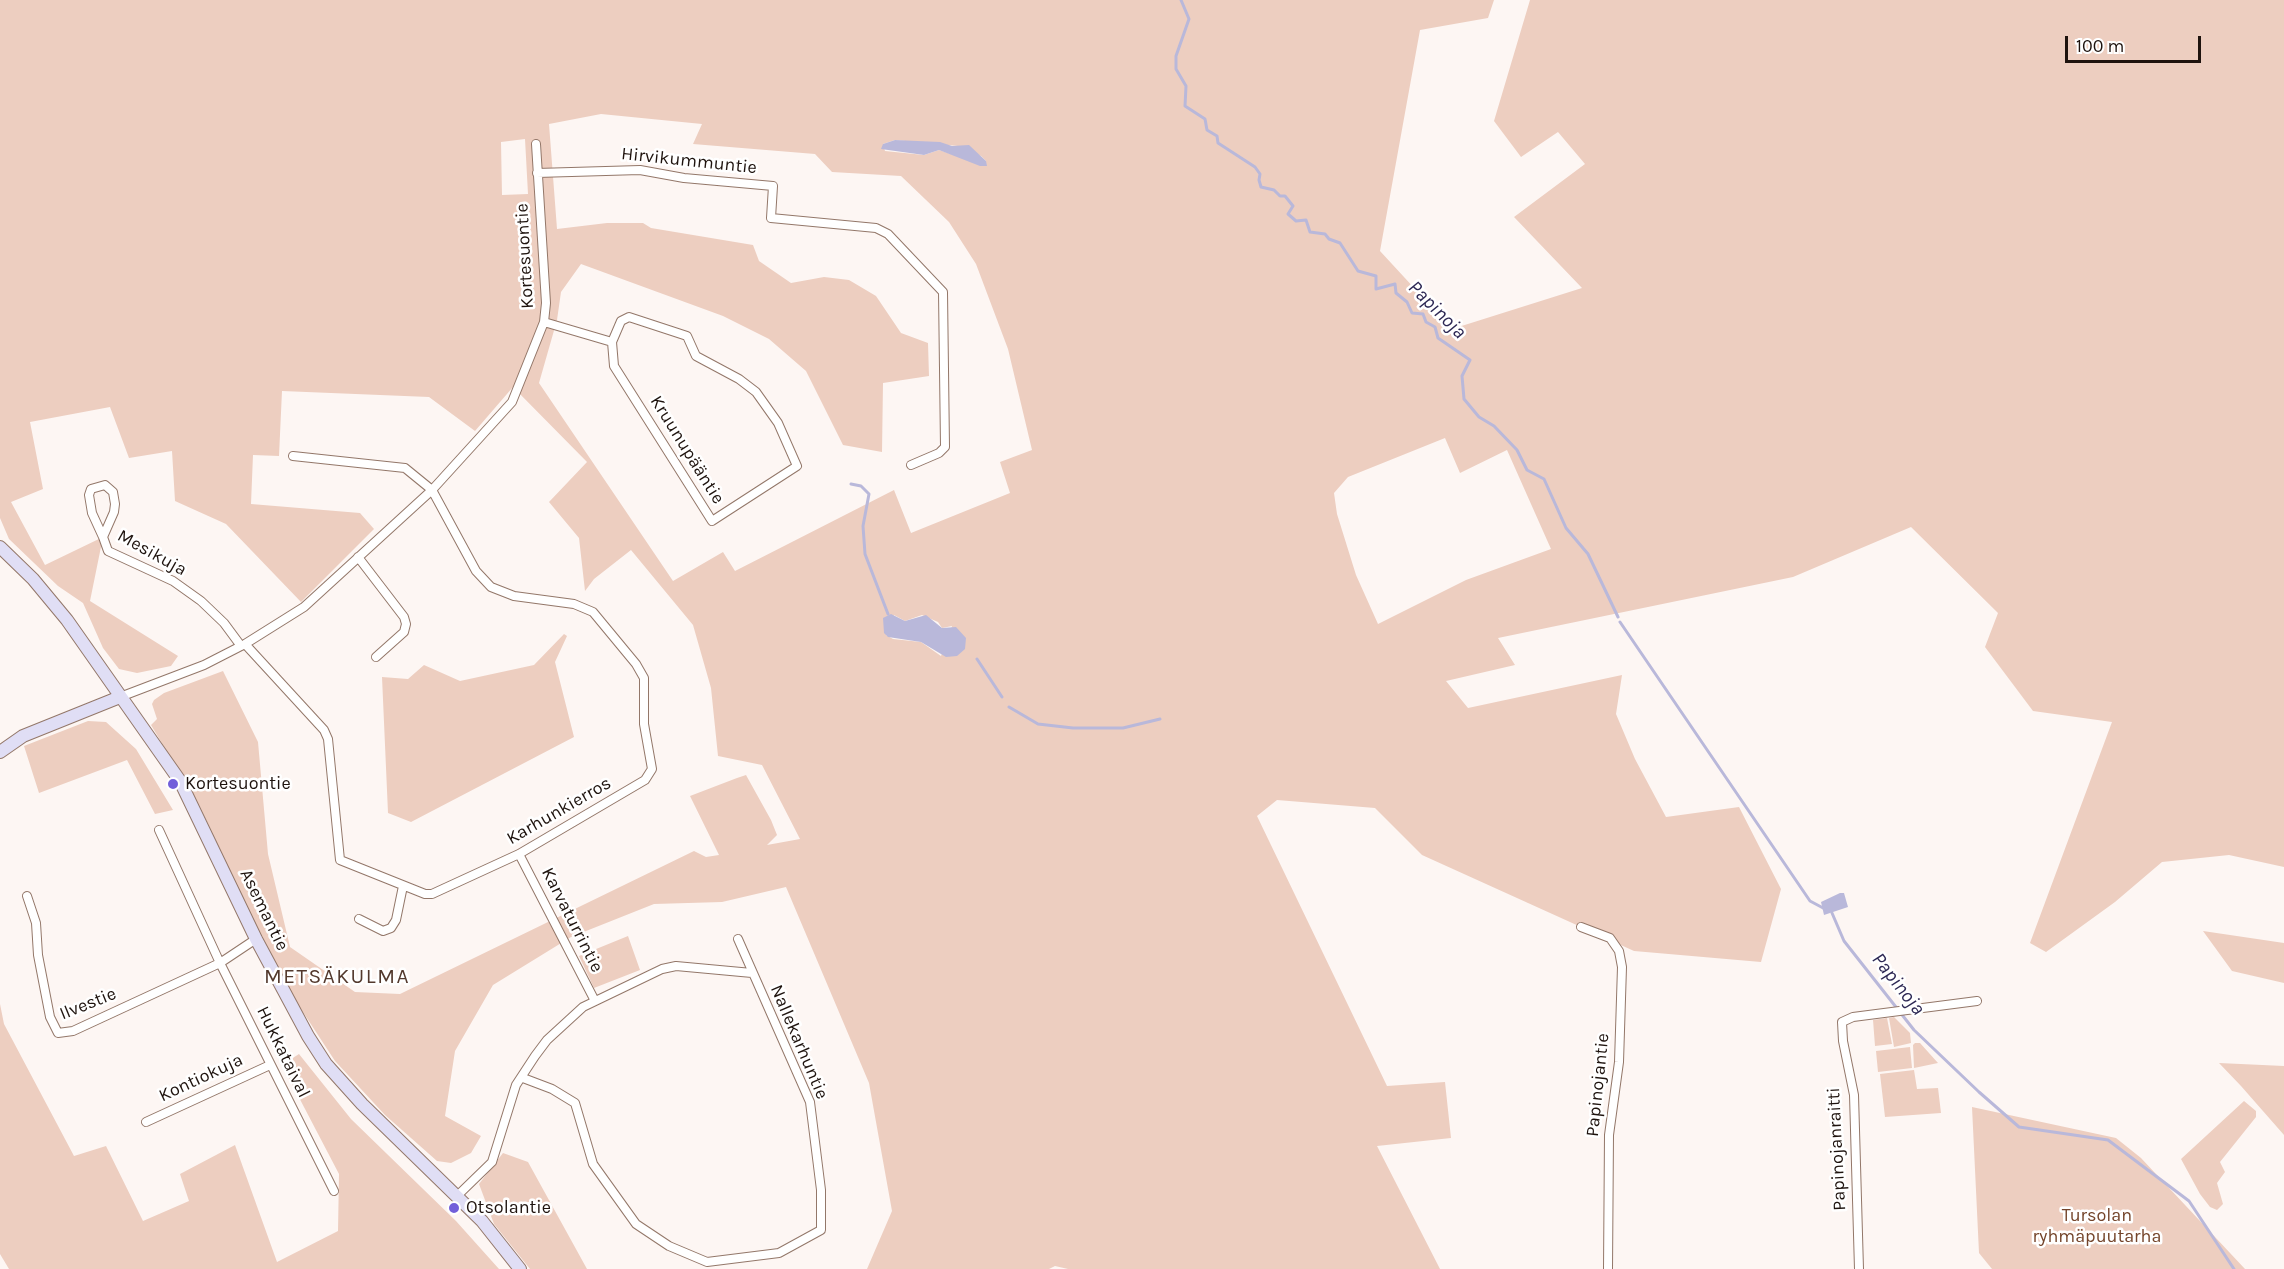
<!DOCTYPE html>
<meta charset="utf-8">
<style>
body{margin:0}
#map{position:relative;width:2284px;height:1269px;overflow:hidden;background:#fdf6f3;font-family:Karla,sans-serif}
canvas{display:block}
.scale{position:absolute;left:2065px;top:36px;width:136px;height:27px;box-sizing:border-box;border:3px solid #1e130e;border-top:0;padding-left:8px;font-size:18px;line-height:21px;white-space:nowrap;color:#1e130e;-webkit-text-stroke:4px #fff;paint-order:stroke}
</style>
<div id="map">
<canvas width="2284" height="1269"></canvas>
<div class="scale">100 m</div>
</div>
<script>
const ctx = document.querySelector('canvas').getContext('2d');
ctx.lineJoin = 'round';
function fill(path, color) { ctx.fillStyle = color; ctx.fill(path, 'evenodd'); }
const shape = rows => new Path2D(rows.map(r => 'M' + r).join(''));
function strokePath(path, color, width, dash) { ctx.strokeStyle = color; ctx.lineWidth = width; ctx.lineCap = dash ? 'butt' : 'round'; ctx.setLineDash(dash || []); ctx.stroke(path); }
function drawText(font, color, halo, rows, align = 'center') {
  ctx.font = font + ' Karla,sans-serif'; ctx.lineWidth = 5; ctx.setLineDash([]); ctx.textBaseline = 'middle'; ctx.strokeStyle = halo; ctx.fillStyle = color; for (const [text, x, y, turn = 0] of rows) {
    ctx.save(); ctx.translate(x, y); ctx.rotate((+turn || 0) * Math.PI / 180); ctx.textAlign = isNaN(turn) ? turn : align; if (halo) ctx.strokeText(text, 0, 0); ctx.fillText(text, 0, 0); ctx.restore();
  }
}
fill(shape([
 [0,0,1494,0,1488,18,1420,30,1380,251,1452,329,1582,288,1514,217,1585,164,1558,132,1521,157,1494,121,1530,0,2284,0,2284,867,2229,855,2162,862,2115,902,2046,952,2030,943,2112,722,2033,711,1985,647,1998,613,1911,527,1793,577,1498,638,1515,665,1446,681,1468,708,1622,675,1616,714,1635,759,1666,817,1739,807,1781,889,1761,962,1634,951,1422,855,1375,808,1277,800,1257,816,1387,1086,1445,1082,1451,1138,1377,1146,1440,1269,1068,1269,1055,1266,1049,1269,867,1269,892,1211,869,1083,786,887,722,902,654,904,571,937,493,985,455,1051,445,1116,481,1136,471,1153,451,1163,437,1161,385,1115,335,1061,299,1006,267,949,200,807,151,725,157,719,152,704,154,700,164,693,223,671,258,742,268,854,290,947,355,992,400,994,694,851,706,857,719,855,690,796,737,778,746,775,771,820,777,835,767,845,800,839,762,765,718,756,711,688,693,625,631,550,594,579,585,591,579,538,549,502,587,462,513,387,475,431,429,397,282,391,279,456,253,455,251,504,360,513,374,529,301,602,226,524,175,501,172,451,129,458,110,407,30,422,43,489,11,502,45,565,103,537,90,601,178,656,171,666,137,673,119,669,103,648,83,603,58,586,9,539,0,518],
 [601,114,702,124,693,144,815,154,832,172,901,176,949,222,976,264,1008,349,1032,450,1000,462,1010,493,911,533,894,490,735,571,723,552,673,581,539,383,557,320,561,292,581,264,723,316,769,339,806,371,843,445,882,452,883,383,929,376,928,343,901,333,876,296,849,280,824,277,791,283,759,261,753,245,651,228,643,223,607,223,557,229,549,124],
 [525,139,528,194,502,195,501,142],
 [895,140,958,146,981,156,986,161,986,166,939,150,924,155,885,151,883,144],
 [1445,438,1460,473,1507,450,1551,549,1466,580,1378,624,1356,575,1337,514,1334,493,1348,477],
 [894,615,905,621,922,615,938,622,942,628,952,626,941,656,921,642,893,639,886,635],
 [564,634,567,636,555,662,574,737,411,822,388,813,382,677,408,679,424,665,460,681,534,665],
 [88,721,106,722,136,749,173,810,155,814,127,760,39,793,24,746],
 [2203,931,2284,943,2284,983,2232,971],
 [628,936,640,970,594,988,579,956],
 [0,1004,4,1024,74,1156,106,1146,143,1221,189,1201,180,1174,235,1145,277,1262,338,1231,339,1174,282,1065,299,1054,351,1119,456,1221,499,1269,9,1269,0,1254],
 [1894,1017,1910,1033,1911,1043,1894,1047,1889,1018],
 [1887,1018,1892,1044,1875,1046,1873,1020],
 [1915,1043,1920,1043,1938,1063,1914,1068,1913,1045],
 [1910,1047,1912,1068,1878,1072,1876,1051],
 [2219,1063,2284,1066,2284,1135,2241,1086],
 [1914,1070,1917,1089,1938,1088,1941,1113,1885,1117,1880,1074],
 [2244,1101,2256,1111,2256,1117,2220,1162,2225,1172,2217,1183,2223,1204,2217,1210,2210,1207,2200,1194,2181,1159],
 [1972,1107,2116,1138,2141,1158,2245,1269,1992,1269,1979,1253],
 [503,1153,528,1162,587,1269,530,1269,494,1224,479,1184]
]), '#edcec0');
fill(shape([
 [895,140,940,142,952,146,969,145,986,161,987,166,980,166,939,150,924,155,881,149,883,144],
 [891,614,905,621,926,615,942,628,956,627,966,638,965,649,957,656,946,657,921,642,888,637,884,633,883,618],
 [1840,893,1844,893,1848,907,1824,915,1821,902]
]), '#b9b8da');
strokePath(shape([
 [1181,0,1189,19,1176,56,1176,69,1186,86,1185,106,1205,119,1207,130,1217,136,1218,143,1255,167,1260,174,1259,180,1261,187,1274,190,1280,196,1285,196,1293,206,1288,214,1296,221,1306,220,1310,232,1325,234,1329,239,1340,243,1358,271,1376,276,1376,289,1395,284,1396,293,1407,302,1412,313,1423,314,1426,322,1435,327,1438,338,1470,360,1462,376,1464,399,1479,417,1494,426,1517,450,1527,470,1544,479,1566,528,1588,554,1618,617],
 [851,484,861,486,869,494,863,526,865,554,888,614],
 [1620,622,1810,901,1825,909],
 [977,659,1002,697],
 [1009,707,1038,724,1073,728,1123,728,1160,719],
 [1832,913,1844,941,1914,1030,1979,1092,2019,1127,2108,1140,2189,1201,2234,1269]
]), '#b9b8da', 3);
const street = shape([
 [537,173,640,170,684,178,773,186,771,218,876,228,888,234,943,292,945,447,939,453,911,465],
 [544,322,612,342,614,366,712,521,797,466,778,423,756,392,739,379,696,356,687,336,629,317,621,321,612,342],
 [103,537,92,513,89,495,91,489,105,485,113,492,115,504,114,512,103,537,108,551,173,581,201,601,224,623,241,646],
 [358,557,404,617,406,624,404,632,376,657],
 [245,644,324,730,328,739,340,860,425,894,432,894,519,854,645,780,652,769,644,724,644,678,636,664,593,612,574,604,514,596,491,587,476,571,432,490,405,468,293,456],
 [120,697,204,665,245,644,304,607,432,490,512,402,544,322,546,303,536,144],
 [159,830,220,963,334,1191],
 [519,854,595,1001],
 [27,896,36,923,38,955,50,1017,58,1033,73,1031,220,963,256,939],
 [359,919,383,931,391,928,396,920,403,886],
 [1581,927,1610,938,1619,951,1622,967,1619,1062,1609,1135,1608,1269],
 [523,1078,552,1089,575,1103,593,1164,636,1224,669,1246,707,1262,779,1253,821,1230,821,1190,810,1102,738,939],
 [146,1122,270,1065],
 [457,1196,492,1162,516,1085,535,1056,547,1040,583,1007,662,969,676,966,752,973],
 [1859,1269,1854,1095,1843,1041,1842,1022,1853,1017,1977,1001]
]);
const secondary = shape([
 [0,547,33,579,67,620,180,781,256,939,308,1036,326,1064,362,1104,482,1221,520,1269],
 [0,752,23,736,120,697]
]);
strokePath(street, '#937769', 10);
strokePath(secondary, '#937769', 14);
strokePath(street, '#fff', 8);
strokePath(secondary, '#e0def5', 12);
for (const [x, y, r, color] of [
 [173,784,6,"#725fda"],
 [454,1208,6,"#725fda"]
]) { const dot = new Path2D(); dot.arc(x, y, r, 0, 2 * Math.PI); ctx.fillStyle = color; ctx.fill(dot); strokePath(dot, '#fff', 2); }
drawText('18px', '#1e130e', '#fff', [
 ["Hirvikummuntie",689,161,6],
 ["Kortesuontie",525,256,-93],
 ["Kruunupääntie",687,450,58],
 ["Mesikuja",152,553,29],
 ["Karhunkierros",559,811,-30],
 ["Asemantie",264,910,64],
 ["Karvaturrintie",572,920,63],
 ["Ilvestie",88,1004,-22],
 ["Nallekarhuntie",799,1042,67],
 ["Hukkataival",283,1052,64],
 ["Kontiokuja",201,1078,-25],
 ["Papinojantie",1598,1085,-84],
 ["Papinojanraitti",1837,1149,-93]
]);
drawText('18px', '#1e130e', '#fff', [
 ["Kortesuontie",185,784],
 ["Otsolantie",466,1208]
], 'left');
drawText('18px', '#74442a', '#fff', [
 ["Tursolan",2097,1216],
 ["ryhmäpuutarha",2097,1237]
]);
drawText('italic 20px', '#2d2854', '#fff', [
 ["Papinoja",1437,310,45],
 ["Papinoja",1898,984,52]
]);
ctx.letterSpacing = '1.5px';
drawText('21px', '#53392d', '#fff', [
 ["METSÄKULMA",337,977]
]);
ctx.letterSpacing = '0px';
</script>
